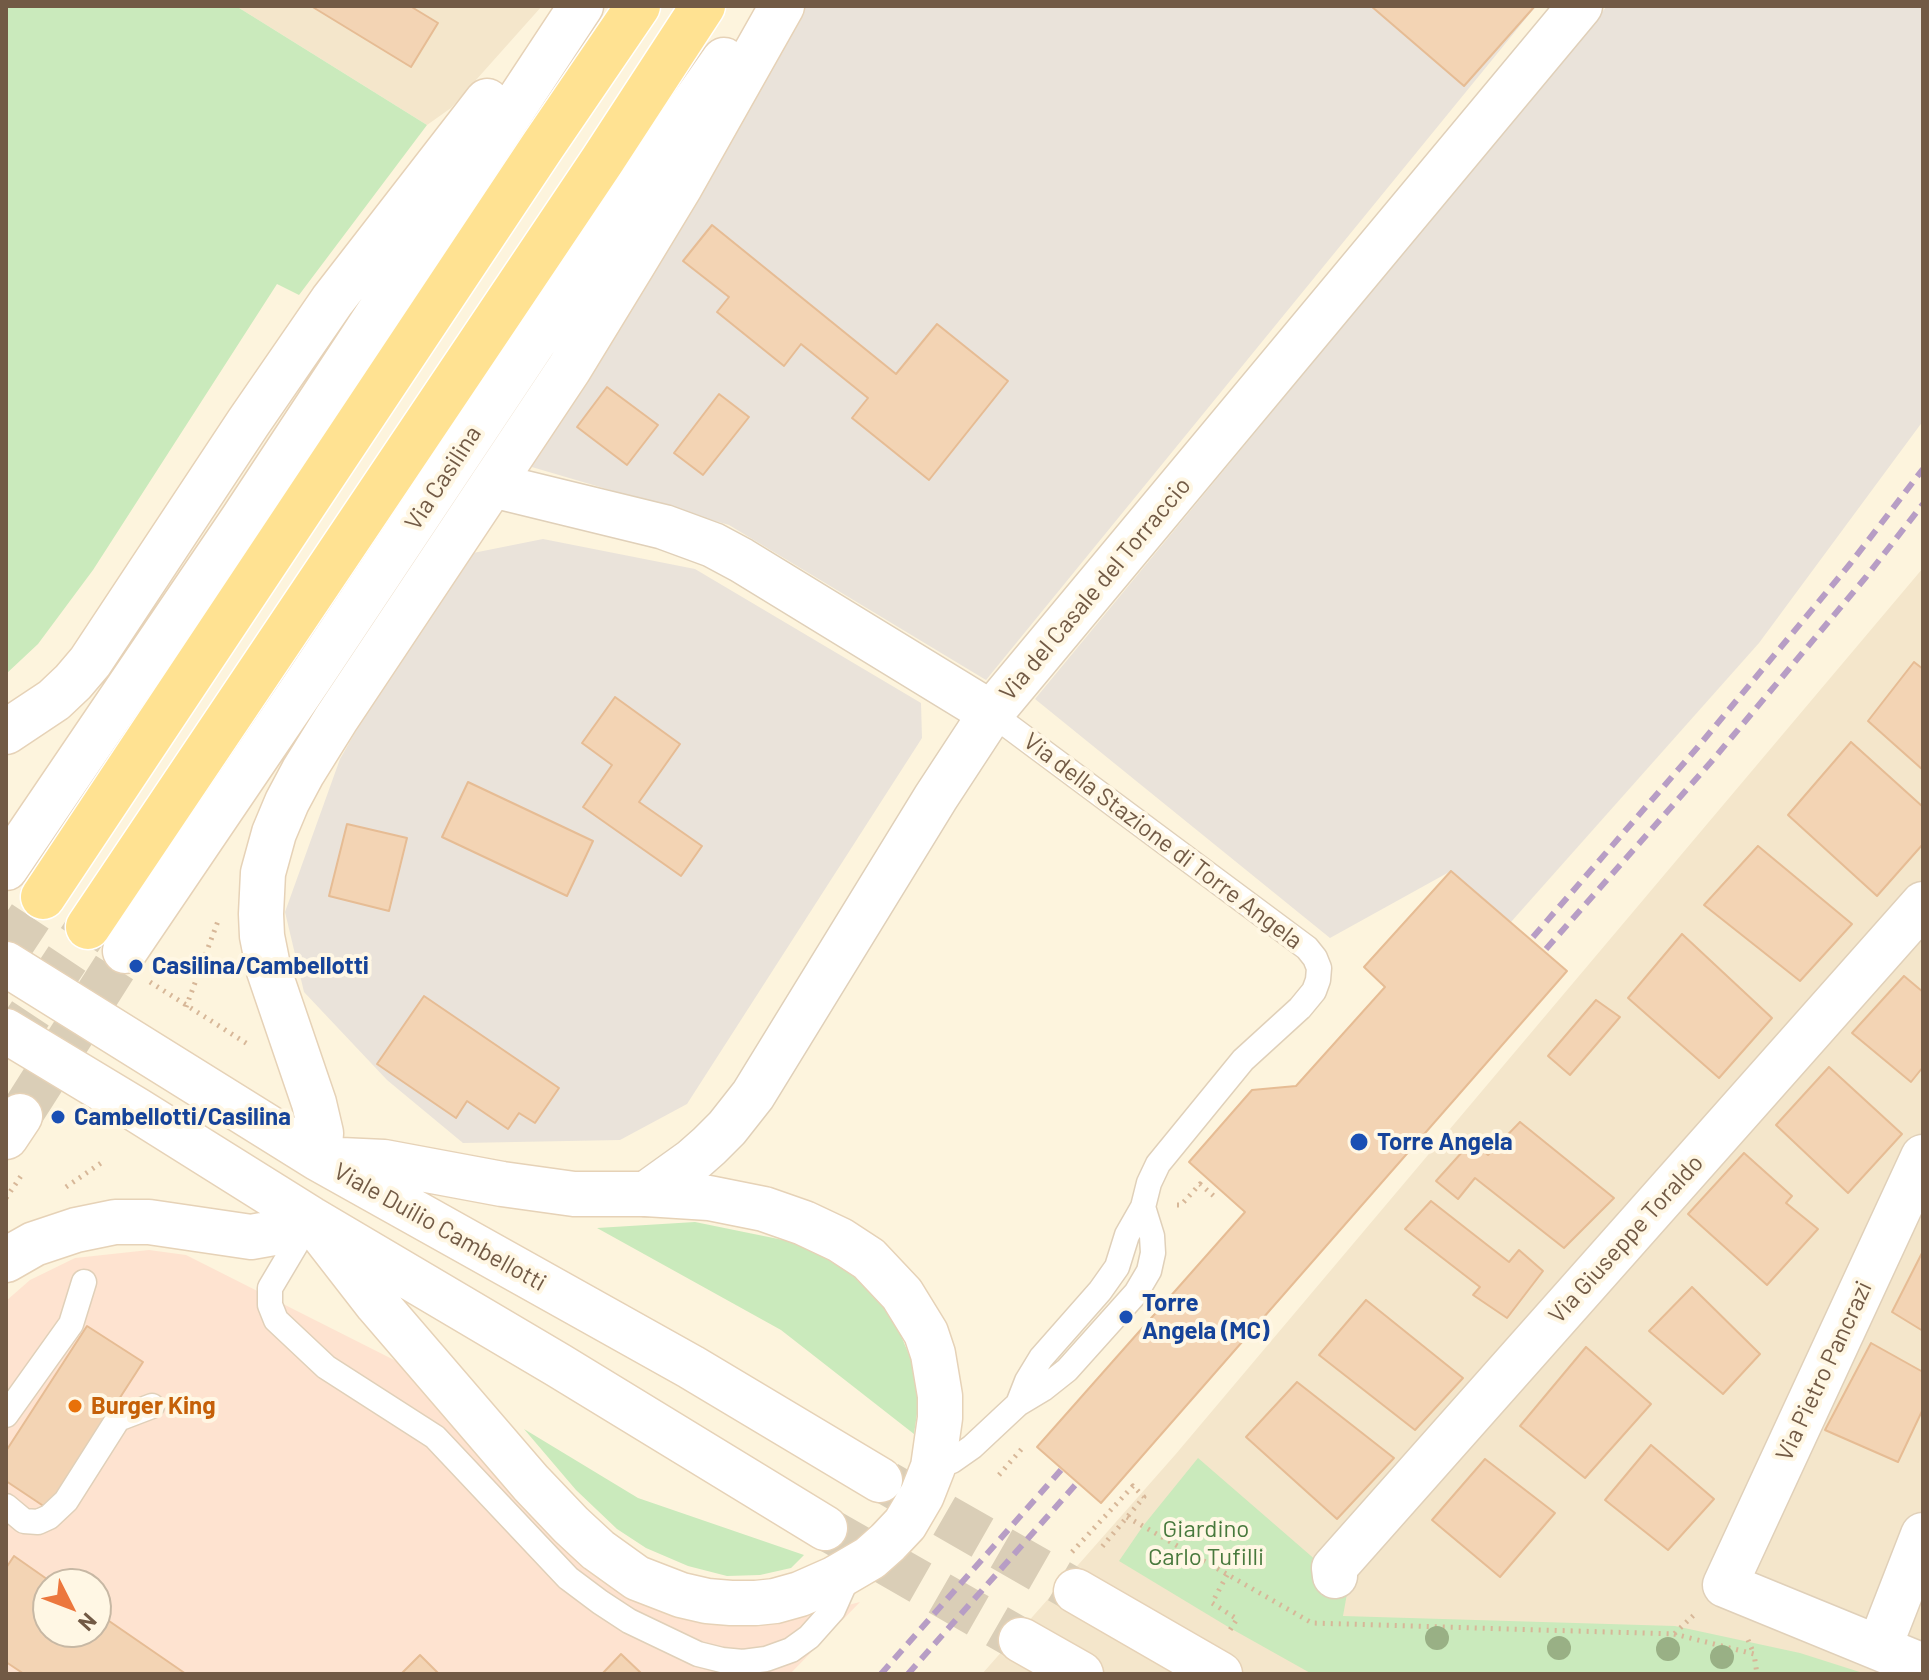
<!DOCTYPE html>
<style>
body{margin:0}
#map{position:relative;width:1929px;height:1680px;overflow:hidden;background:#fdf4dd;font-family:Barlow,sans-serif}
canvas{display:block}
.frame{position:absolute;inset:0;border:8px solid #725a45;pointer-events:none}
.north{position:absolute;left:32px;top:1568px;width:80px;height:80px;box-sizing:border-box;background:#fff7e4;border:2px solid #c7b8a4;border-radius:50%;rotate:132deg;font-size:22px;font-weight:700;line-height:32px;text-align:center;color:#725a45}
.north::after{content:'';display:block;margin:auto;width:28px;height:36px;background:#ec773d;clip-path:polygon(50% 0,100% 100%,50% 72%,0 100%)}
</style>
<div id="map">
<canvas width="1929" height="1680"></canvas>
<div class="frame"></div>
<div class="north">N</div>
</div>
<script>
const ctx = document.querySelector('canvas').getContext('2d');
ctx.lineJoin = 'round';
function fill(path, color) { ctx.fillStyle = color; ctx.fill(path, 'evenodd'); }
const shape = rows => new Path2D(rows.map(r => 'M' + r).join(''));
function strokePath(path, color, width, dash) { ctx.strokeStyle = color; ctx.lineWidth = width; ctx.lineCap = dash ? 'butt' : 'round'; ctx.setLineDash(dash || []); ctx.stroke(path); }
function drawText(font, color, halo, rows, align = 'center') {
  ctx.font = font + ' Barlow,sans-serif'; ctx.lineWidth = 8; ctx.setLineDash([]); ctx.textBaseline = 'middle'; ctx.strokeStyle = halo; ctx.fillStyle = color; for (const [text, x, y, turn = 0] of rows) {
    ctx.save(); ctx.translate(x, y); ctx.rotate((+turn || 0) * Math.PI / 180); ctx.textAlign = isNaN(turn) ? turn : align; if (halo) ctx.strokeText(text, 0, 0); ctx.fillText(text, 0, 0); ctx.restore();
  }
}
fill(shape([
 [236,6,542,6,451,108,427,125],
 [1923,568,1923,1674,982,1674,1175,1455]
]), '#f4e6cb');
fill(shape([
 [149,1250,186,1255,412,1369,482,1450,735,1623,775,1624,860,1602,790,1674,6,1674,6,1301,30,1280,75,1258],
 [48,1584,96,1584,96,1632,48,1632]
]), '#fee3d0');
fill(shape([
 [805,6,1536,6,986,680,729,525,525,465,721,155],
 [1607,6,1923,6,1923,421,1759,643,1511,922,1451,871,1330,938,1035,699],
 [543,539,695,569,921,703,922,738,687,1104,620,1140,463,1143,387,1080,304,992,285,912,340,759,423,613,468,554]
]), '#eae3da');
fill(shape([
 [6,6,236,6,427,125,299,295,277,284,93,570,38,644,6,674],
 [695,1222,793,1242,841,1263,875,1292,896,1324,916,1371,918,1407,914,1434,781,1330,597,1228],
 [524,1429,638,1498,804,1555,791,1568,760,1575,727,1576,688,1566,646,1548,617,1529,576,1490],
 [1198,1458,1348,1588,1343,1616,1675,1626,1800,1653,1866,1674,1312,1674,1230,1628,1119,1561,1143,1526]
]), '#caeabc');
const building = shape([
 [311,6,410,6,438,23,411,67,311,6],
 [1371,6,1535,6,1464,86,1371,6],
 [712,225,896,374,937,324,1008,381,929,480,852,418,868,398,801,344,784,366,717,312,729,297,683,261,712,225],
 [607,387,658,425,627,465,577,427,607,387],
 [719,394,749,417,703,475,674,453,719,394],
 [1914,662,1923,669,1923,770,1868,721,1914,662],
 [615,697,680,744,639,802,702,846,681,876,583,807,612,765,582,743,615,697],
 [1851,742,1923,807,1923,844,1877,896,1788,815,1851,742],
 [468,782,593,841,567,896,442,837,468,782],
 [347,824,407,838,389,911,329,896,347,824],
 [1758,846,1852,924,1800,981,1704,905,1758,846],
 [1451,871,1567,971,1101,1503,1037,1447,1245,1212,1189,1162,1252,1090,1296,1086,1385,987,1364,967,1451,871],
 [1682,934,1772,1018,1719,1078,1628,998,1682,934],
 [1904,976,1923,992,1923,1067,1911,1082,1852,1033,1904,976],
 [424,996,559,1088,535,1123,519,1113,508,1129,467,1101,456,1118,377,1064,424,996],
 [1596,1000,1620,1017,1570,1075,1548,1056,1596,1000],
 [1829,1067,1902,1134,1848,1193,1776,1125,1829,1067],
 [1520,1122,1614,1198,1564,1248,1475,1178,1458,1199,1436,1181,1472,1141,1488,1155,1520,1122],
 [1744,1153,1792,1196,1786,1203,1818,1229,1767,1285,1688,1214,1744,1153],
 [1431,1201,1509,1262,1519,1250,1543,1271,1507,1318,1473,1295,1480,1287,1405,1229,1431,1201],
 [1923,1251,1923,1331,1892,1312,1923,1251],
 [1692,1287,1760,1354,1723,1394,1649,1331,1692,1287],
 [1366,1300,1463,1378,1415,1430,1319,1355,1366,1300],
 [87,1326,143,1362,48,1509,6,1481,6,1451,87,1326],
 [1871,1343,1923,1372,1923,1409,1898,1462,1825,1430,1871,1343],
 [1586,1347,1651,1404,1585,1478,1520,1426,1586,1347],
 [1297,1382,1394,1458,1337,1519,1246,1437,1297,1382],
 [1651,1445,1714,1499,1668,1550,1605,1500,1651,1445],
 [1485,1459,1555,1513,1500,1577,1432,1520,1485,1459],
 [14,1556,54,1584,48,1584,48,1632,96,1632,96,1612,186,1674,24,1674,6,1662,6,1568,14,1556],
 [621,1654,642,1674,602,1674,621,1654],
 [420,1655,439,1674,401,1674,420,1655]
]);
fill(building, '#f3d4b4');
strokePath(building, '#e6bc94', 2);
strokePath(shape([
 [20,1116,125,951]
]), '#daceb7', 44, [44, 22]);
strokePath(shape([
 [887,1483,1076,1591],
 [825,1528,1021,1640]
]), '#daceb7', 44, [44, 22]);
strokePath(shape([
 [6,953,43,897],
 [6,1050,88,927]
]), '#daceb7', 44, [44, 22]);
const service = shape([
 [991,713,1307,948,1315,958,1319,968,1318,980,1314,991,1300,1008,1243,1060,1158,1164,1149,1183,1143,1207,1127,1235,1117,1267,1100,1291,1041,1358,1027,1381,1018,1404],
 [308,1224,270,1288,270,1305,276,1320,326,1367,435,1437,568,1578,600,1602,629,1621,698,1654,722,1660,743,1662,766,1659,791,1650,809,1637,833,1610,849,1574],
 [6,1415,71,1324,84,1282],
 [933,1467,952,1461,972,1447,1018,1404,1043,1389,1067,1370,1136,1293,1149,1271,1153,1253,1152,1236,1143,1207],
 [6,1506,24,1521,38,1522,49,1517,66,1501,118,1419,152,1406]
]);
const minor = shape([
 [492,485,664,527,713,545,741,560,991,713],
 [1923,1157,1725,1585,1923,1666],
 [646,1194,692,1161,709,1146,727,1128,753,1095,936,797,991,713,1580,6],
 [1335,1576,1334,1568,1923,904],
 [1879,1648,1923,1535]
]);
const secondary = shape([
 [6,732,54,700,73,682,90,662,248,423,332,301,487,101],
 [6,868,242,520,581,6],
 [125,951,310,678,677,127,724,60],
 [6,964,319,1159,691,1367,880,1480],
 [6,1031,137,1110,311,1219,558,1365,825,1528],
 [6,1137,20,1116],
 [319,1159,321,1133,314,1103,269,971,262,936,261,914,263,873,274,833,287,802,303,772,336,719,569,369,635,261,681,185,782,6],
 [311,1219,377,1304,531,1483,571,1525,598,1550,637,1578,681,1595,707,1601,731,1603,756,1603,775,1601,800,1594,834,1579,870,1558,888,1542,905,1524,922,1495,933,1467,940,1418,940,1396,933,1354,926,1333,902,1294,869,1259,840,1240,804,1223,764,1209,709,1198,646,1194,574,1194,502,1184,384,1162,319,1159],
 [6,1260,34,1244,76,1230,115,1222,149,1222,251,1237,285,1231,311,1219],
 [1076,1591,1220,1674],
 [1021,1640,1081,1674]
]);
const primary = shape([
 [43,897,542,147,638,6],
 [88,927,602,161,703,6]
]);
strokePath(service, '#e0d0b9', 27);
strokePath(minor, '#e0d0b9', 47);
strokePath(secondary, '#e6d2b7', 47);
strokePath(primary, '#fff', 47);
strokePath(shape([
 [150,982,249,1045],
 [186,1007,218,921],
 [66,1187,101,1163],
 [6,1198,21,1176],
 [1177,1205,1181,1205,1200,1184,1215,1197],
 [999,1475,1025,1445],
 [1127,1517,1312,1623,1674,1634,1697,1612],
 [1072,1552,1133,1486,1144,1497,1101,1548],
 [1227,1575,1212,1603,1237,1619,1228,1633],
 [1674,1634,1754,1654,1757,1674],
 [1748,1640,1754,1654]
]), '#d7b798', 5, [2, 6]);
strokePath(service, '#fff', 24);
strokePath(minor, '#fff', 44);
strokePath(secondary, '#fff', 44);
strokePath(primary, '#ffe292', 44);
strokePath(shape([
 [1533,937,1697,748,1850,564,1923,469],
 [1546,949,1711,762,1866,577,1923,504],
 [881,1674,1061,1470],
 [908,1674,1077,1483]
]), '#b79dc5', 6, [12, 8]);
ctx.fillStyle = '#99b085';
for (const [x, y] of [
 [1437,1638],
 [1559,1648],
 [1668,1649],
 [1722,1657]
]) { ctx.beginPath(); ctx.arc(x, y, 12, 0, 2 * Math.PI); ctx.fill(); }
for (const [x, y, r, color] of [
 [136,966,8,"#1a4fb4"],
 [58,1117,8,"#1a4fb4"],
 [1359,1142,10,"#1a4fb4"],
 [1126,1317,8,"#1a4fb4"],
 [75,1406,8,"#e8710a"]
]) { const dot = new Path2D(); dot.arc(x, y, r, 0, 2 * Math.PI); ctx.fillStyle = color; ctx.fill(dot); strokePath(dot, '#fff7e4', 3); }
drawText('24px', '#725a45', '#fff7e4', [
 ["Via Casilina",443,478,-57],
 ["Via del Casale del Torraccio",1095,589,-50],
 ["Via della Stazione di Torre Angela",1163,841,37],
 ["Viale Duilio Cambellotti",440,1227,29],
 ["Via Giuseppe Toraldo",1626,1239,-48],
 ["Via Pietro Pancrazi",1824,1371,-65]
]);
drawText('bold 24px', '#164399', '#fff7e4', [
 ["Casilina/Cambellotti",152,966],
 ["Cambellotti/Casilina",74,1117],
 ["Torre Angela",1377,1142],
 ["Torre",1142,1303],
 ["Angela (MC)",1142,1331]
], 'left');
drawText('bold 24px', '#c56008', '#fff7e4', [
 ["Burger King",91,1406]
], 'left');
drawText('24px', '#48793d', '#fff7e4', [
 ["Giardino",1206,1529],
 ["Carlo Tufilli",1206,1557]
]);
</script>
